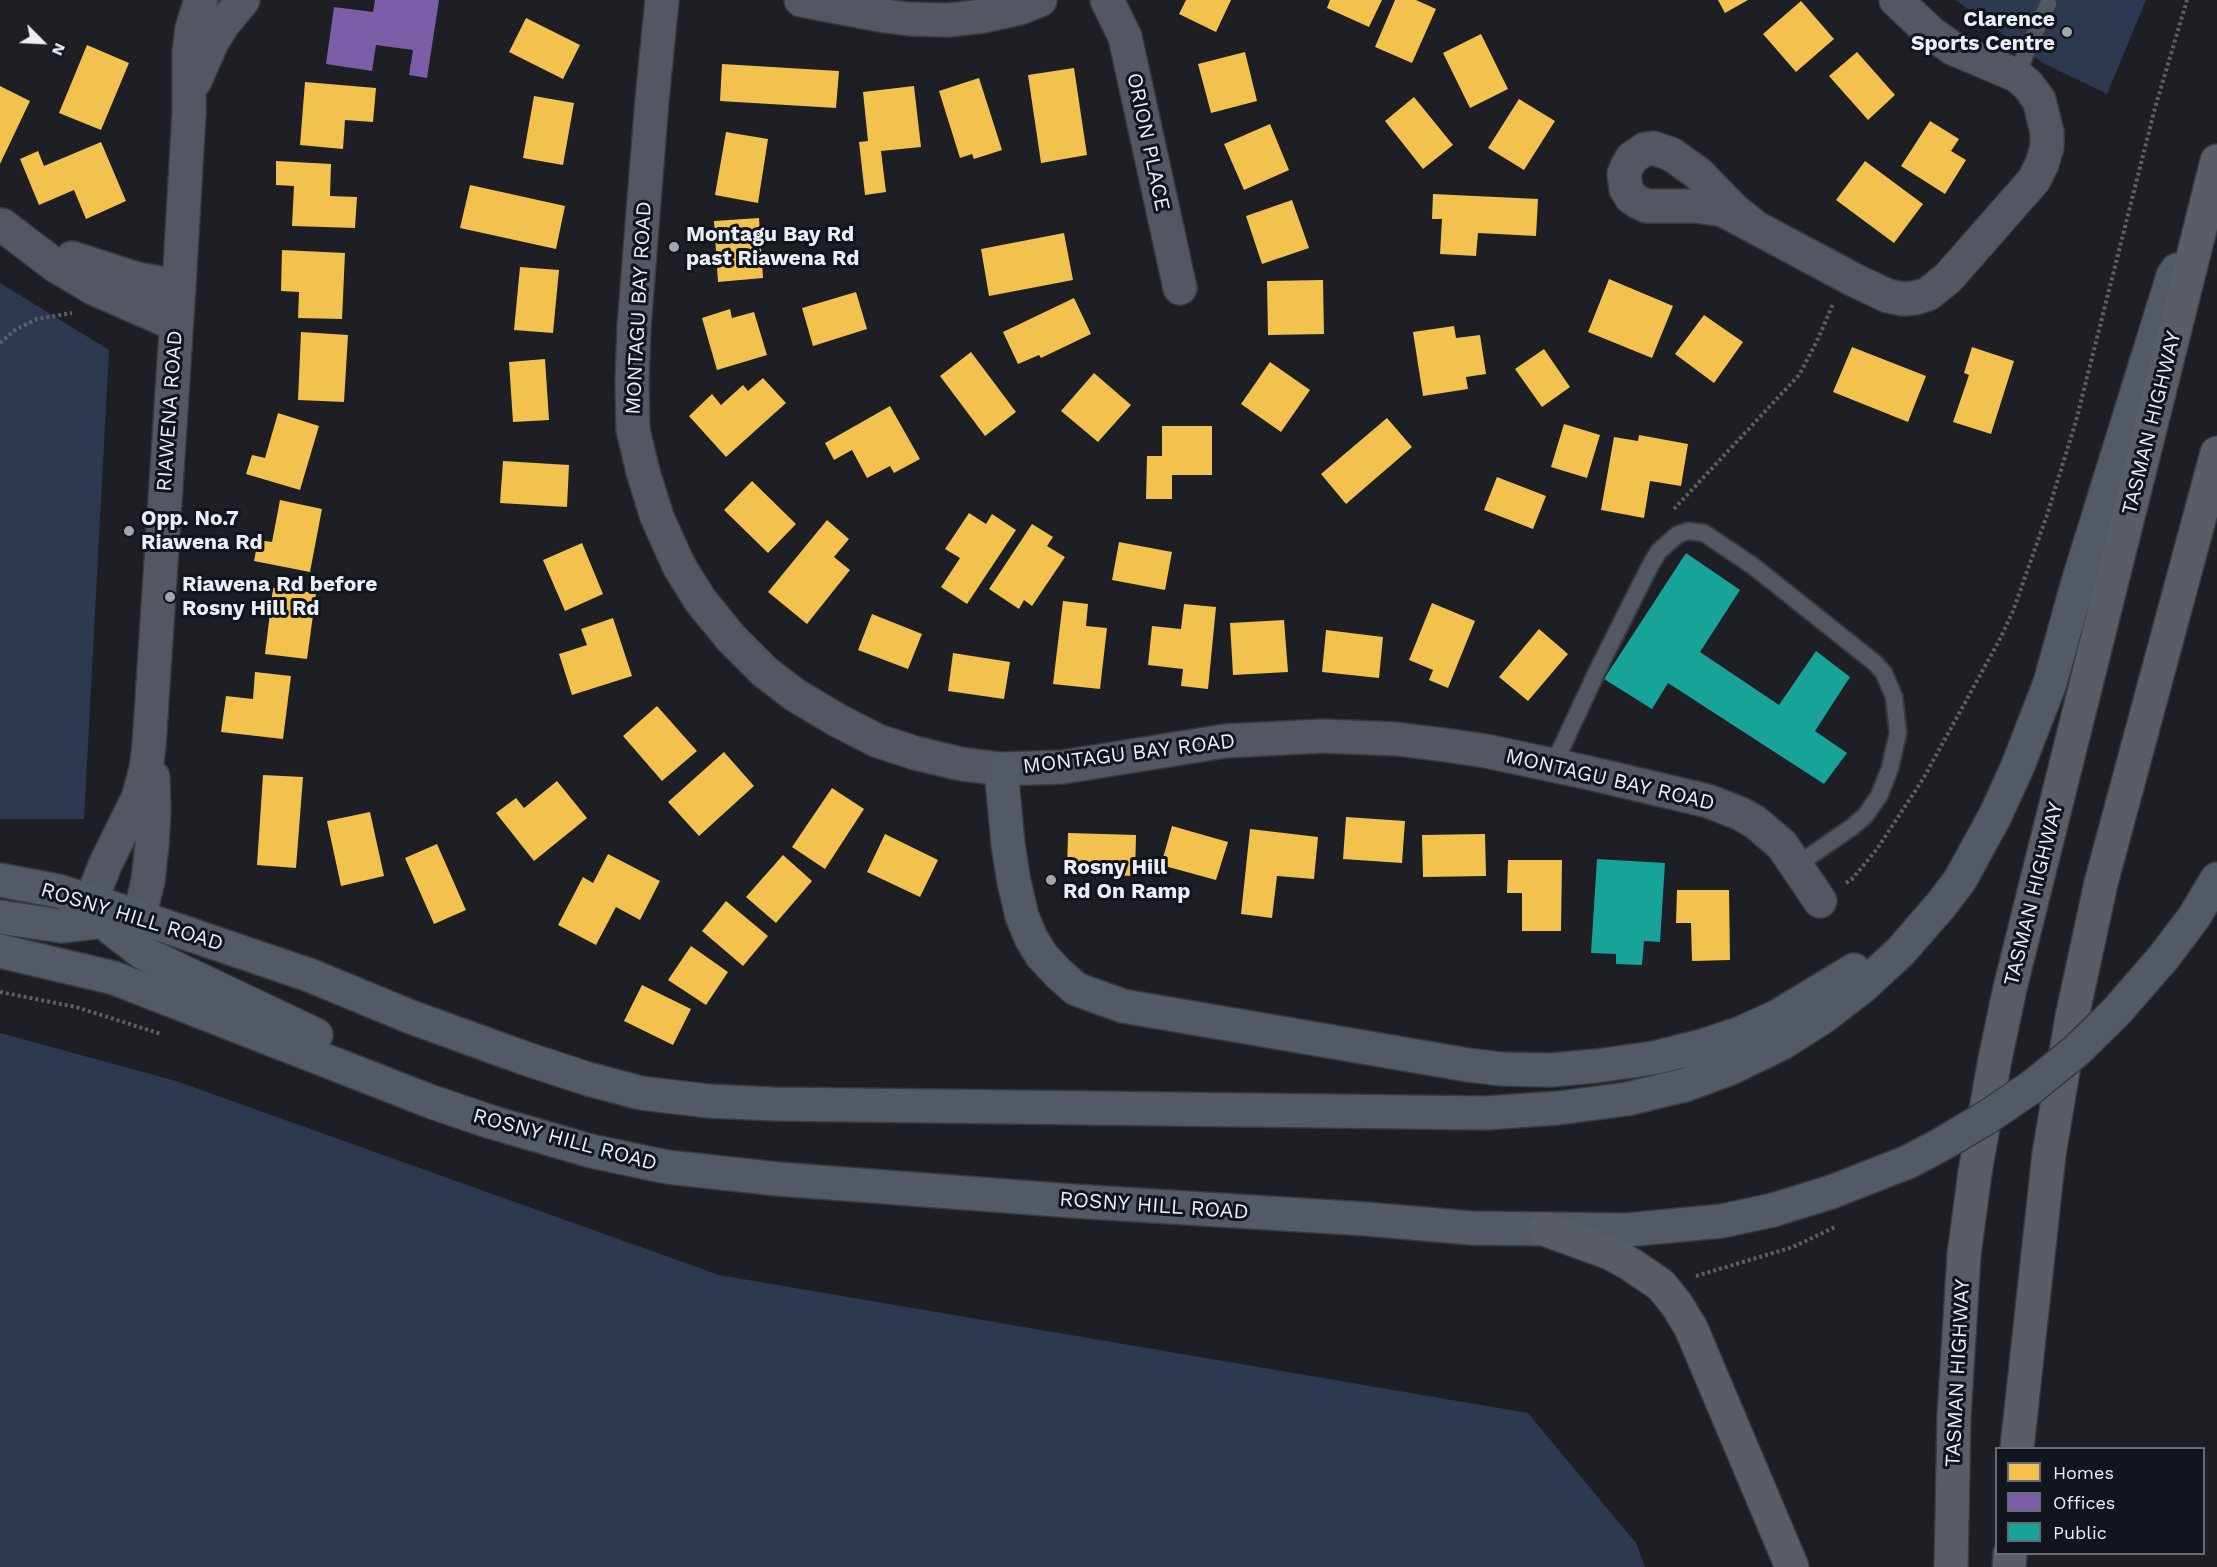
<!DOCTYPE html>
<style>
body{margin:0}
#map{position:relative;width:2217px;height:1567px;overflow:hidden;background:#1d1f24;font-family:"Work Sans",sans-serif}
canvas{display:block}
.legend{position:absolute;left:1995px;top:1447px;width:210px;height:108px;box-sizing:border-box;background:#11151e;border:2px solid #686c74;margin:0;padding:8px 10px;list-style:none;font-size:18px;color:#ebeef4}
.legend li{display:flex;align-items:center;gap:12px;height:30px}
.legend b{width:30px;border:2px solid #686c74}
.north{position:absolute;left:12px;top:12px;width:60px;height:60px;-webkit-text-stroke:4px #11151e;paint-order:stroke;rotate:114deg;font-size:16px;font-weight:700;line-height:24px;text-align:center;color:#ebeef4}
.north::after{content:'';display:block;margin:auto;width:21px;height:27px;background:#ebeef4;clip-path:polygon(50% 0,100% 100%,50% 72%,0 100%)}
</style>
<div id="map">
<canvas width="2217" height="1567"></canvas>
<ul class="legend">
<li><b style="height:16px;background:#f2c14e"></b>Homes</li>
<li><b style="height:16px;background:#7b5ea7"></b>Offices</li>
<li><b style="height:16px;background:#17a398"></b>Public</li>
</ul>
<div class="north">N</div>
</div>
<script>
const ctx = document.querySelector('canvas').getContext('2d');
ctx.lineJoin = 'round';
function fill(path, color) { ctx.fillStyle = color; ctx.fill(path, 'evenodd'); }
const shape = rows => new Path2D(rows.map(r => 'M' + r).join(''));
function strokePath(path, color, width, dash) { ctx.strokeStyle = color; ctx.lineWidth = width; ctx.lineCap = dash ? 'butt' : 'round'; ctx.setLineDash(dash || []); ctx.stroke(path); }
function drawText(font, color, halo, rows, align = 'center') {
  ctx.font = font + ' "Work Sans",sans-serif'; ctx.lineWidth = 6; ctx.setLineDash([]); ctx.textBaseline = 'middle'; ctx.strokeStyle = halo; ctx.fillStyle = color; for (const [text, x, y, turn = 0] of rows) {
    ctx.save(); ctx.translate(x, y); ctx.rotate((+turn || 0) * Math.PI / 180); ctx.textAlign = isNaN(turn) ? turn : align; if (halo) ctx.strokeText(text, 0, 0); ctx.fillText(text, 0, 0); ctx.restore();
  }
}
fill(shape([
 [1955,0,2146,0,2107,94,2045,64],
 [0,283,109,350,84,819,0,819],
 [0,1033,176,1081,719,1275,1528,1413,1636,1543,1645,1567,0,1567]
]), '#2d3950');
fill(shape([
 [1186,0,1231,0,1216,32,1179,14],
 [1330,0,1382,0,1369,27,1327,8],
 [1395,0,1416,0,1436,9,1412,63,1375,47],
 [1718,0,1748,0,1725,13],
 [1801,1,1834,39,1796,72,1763,34],
 [526,18,580,45,563,79,509,52],
 [1481,34,1508,89,1470,108,1443,53],
 [87,45,129,63,101,130,59,113],
 [1245,52,1257,101,1211,113,1198,64],
 [1857,52,1895,95,1868,120,1829,76],
 [722,64,839,71,836,108,720,101],
 [1074,68,1087,155,1041,163,1028,75],
 [979,78,1002,150,974,159,972,154,960,158,939,91],
 [305,82,376,88,373,122,345,120,343,149,300,145],
 [0,86,30,101,0,164],
 [914,86,921,147,881,151,886,192,865,195,859,142,868,141,863,92],
 [534,96,574,103,563,165,523,158],
 [1414,97,1453,145,1423,169,1385,121],
 [1519,99,1555,121,1524,170,1488,148],
 [1930,121,1959,139,1951,151,1966,160,1945,194,1901,166],
 [1270,124,1289,170,1244,190,1224,144],
 [726,132,768,139,758,203,715,195],
 [101,142,126,201,86,219,74,190,39,205,20,159,38,151,44,166],
 [276,161,331,164,330,196,357,197,355,228,292,226,294,186,276,185],
 [1865,161,1923,204,1894,243,1836,200],
 [470,185,565,206,556,249,460,228],
 [1433,194,1538,199,1536,236,1478,233,1476,256,1440,254,1442,219,1432,219],
 [1292,200,1309,248,1262,264,1246,216],
 [759,218,763,278,718,282,714,221],
 [1064,233,1073,280,989,296,981,249],
 [282,250,345,253,342,319,298,318,299,292,281,291],
 [520,267,559,270,553,333,514,330],
 [1609,279,1673,306,1652,358,1588,332],
 [1323,280,1324,334,1268,335,1267,281],
 [856,292,867,329,813,346,802,308],
 [1074,298,1091,334,1041,358,1039,355,1018,364,1003,332],
 [730,309,732,318,754,312,767,355,717,370,702,318],
 [1704,315,1743,342,1714,383,1675,354],
 [1454,326,1456,338,1480,335,1486,374,1466,377,1468,389,1423,396,1413,332],
 [301,332,348,335,344,402,298,400],
 [1852,347,1926,376,1908,422,1833,392],
 [1972,347,2014,361,1991,434,1953,422,1969,375,1964,373],
 [1544,349,1570,387,1542,407,1515,369],
 [971,352,1016,412,985,436,940,376],
 [545,359,549,420,513,422,509,362],
 [1270,362,1310,390,1281,432,1241,404],
 [1094,373,1131,405,1098,442,1061,411],
 [763,378,786,403,726,457,689,416,712,394,721,405,743,385,748,391],
 [890,406,920,459,894,473,890,466,867,478,852,450,834,460,825,443],
 [278,413,319,426,300,490,246,474,252,455,265,458],
 [1387,418,1412,447,1346,504,1321,474],
 [1564,424,1600,435,1587,478,1551,467],
 [1162,426,1212,426,1212,475,1172,475,1172,499,1146,499,1147,456,1162,456],
 [1639,435,1688,444,1681,486,1650,481,1644,518,1601,510,1614,437,1638,441],
 [503,461,569,465,567,507,500,503],
 [1497,477,1546,496,1533,529,1484,510],
 [752,481,796,524,768,553,724,510],
 [280,500,322,509,310,572,254,561,258,540,272,542],
 [969,513,986,524,992,514,1016,530,967,604,941,587,960,558,945,549],
 [827,520,849,539,834,557,850,570,807,624,768,592],
 [1032,524,1053,537,1047,546,1065,557,1032,606,1024,600,1019,609,989,589],
 [1119,542,1172,552,1165,590,1112,580],
 [582,543,603,594,565,611,543,560],
 [273,588,316,593,307,659,265,654],
 [1063,601,1088,604,1086,626,1107,628,1100,689,1053,684],
 [1432,603,1475,621,1448,688,1429,680,1433,670,1409,660],
 [1184,604,1216,607,1208,689,1181,686,1183,669,1148,665,1152,626,1181,629],
 [872,614,922,634,908,669,858,650],
 [613,618,632,676,572,695,559,654,587,645,581,629],
 [1284,620,1288,672,1233,675,1230,623],
 [1539,629,1568,654,1528,701,1499,677],
 [1326,630,1383,637,1379,678,1322,672],
 [953,653,1010,662,1004,699,948,691],
 [255,672,291,676,283,739,221,732,226,696,253,699],
 [657,706,697,751,662,781,623,736],
 [724,752,754,786,699,836,668,802],
 [263,775,303,777,296,868,257,865],
 [557,781,587,818,534,861,496,813,516,798,524,808],
 [832,788,864,809,825,869,792,847],
 [370,812,384,876,341,886,327,821],
 [1346,817,1405,821,1402,863,1343,859],
 [1172,826,1228,842,1216,880,1161,865],
 [1250,829,1318,837,1314,879,1277,876,1272,918,1241,914],
 [1068,833,1136,835,1135,876,1067,874],
 [885,834,938,860,920,897,867,872],
 [1485,834,1486,876,1423,877,1422,835],
 [437,844,466,910,434,924,405,858],
 [608,854,660,881,640,920,616,907,596,945,558,925,583,877,593,883],
 [783,855,812,881,776,923,746,897],
 [1508,860,1562,860,1561,931,1522,931,1522,893,1507,893],
 [1677,890,1729,890,1730,960,1692,961,1691,923,1676,923],
 [726,901,768,936,743,966,702,931],
 [691,946,728,972,706,1005,668,980],
 [642,985,691,1009,673,1045,624,1021]
]), '#f2c14e');
fill(shape([
 [375,0,439,0,427,78,409,75,413,50,376,45,372,71,326,64,334,7,373,12]
]), '#7b5ea7');
fill(shape([
 [1686,553,1740,590,1700,652,1779,705,1816,651,1850,677,1815,731,1847,753,1824,784,1668,683,1652,709,1604,679],
 [1597,859,1665,863,1660,942,1644,941,1642,965,1616,964,1616,954,1591,953]
]), '#17a398');
const lane = shape([
 [2016,75,2048,4],
 [1553,766,1600,665,1651,564,1659,551,1677,535,1688,531,1704,533,1753,566,1875,663,1884,673,1894,697,1898,733,1890,768,1879,796,1865,816,1852,827,1797,865]
]);
const street = shape([
 [662,0,652,100,634,327,632,382,633,430,643,472,657,517,679,566,700,600,731,638,765,672,795,695,837,720,878,741,915,753,961,764,1001,769,1063,767,1225,741,1323,736,1397,739,1445,745,1486,751,1585,772,1708,801,1741,814,1755,822,1782,845,1820,901],
 [801,0,885,16,909,19,948,20,984,16,1020,8,1040,0],
 [1107,0,1125,37,1180,288],
 [195,81,212,42,224,23,243,0],
 [2,225,56,266,95,289,175,324],
 [1754,226,1733,209,1699,174,1671,154,1653,148,1645,149,1632,158,1627,166,1624,174,1626,189,1631,197,1638,202,1647,206,1696,206,1723,210,1856,281,1888,296,1903,299,1915,298,1928,294,1948,278,2034,180,2042,164,2047,147,2047,132,2039,100,2028,85,2016,75,1952,48,1930,32,1896,0],
 [72,258,137,279,179,286],
 [91,901,105,865,138,798,146,769,149,746,179,286,189,113,189,52,192,28,201,0],
 [139,917,148,881,152,845,154,812,153,777]
]);
const secondary = shape([
 [1001,769,1008,844,1014,882,1022,916,1031,938,1042,956,1059,974,1076,989,1123,1006,1468,1065,1501,1069,1551,1070,1596,1066,1653,1058,1702,1046,1741,1033,1778,1016,1854,970],
 [0,880,58,891,115,909,309,975,411,1017,524,1058,588,1079,641,1093,708,1101,774,1104,1486,1113,1558,1108,1627,1099,1685,1085,1731,1068,1782,1043,1823,1017,1862,987,1901,951,1941,905,1960,880,1995,816,2017,768,2050,683,2078,582,2173,276,2177,270],
 [91,901,111,928,143,953,316,1035],
 [0,917,61,926,122,919],
 [0,951,114,978,432,1102,491,1122,591,1151,667,1167,778,1179,1073,1201,1366,1219,1471,1228,1626,1230,1722,1221,1773,1210,1831,1192,1908,1162],
 [2163,958,2194,917,2217,879]
]);
const highway = shape([
 [1544,1229,1610,1253,1630,1264,1661,1285,1677,1305,1691,1328,1792,1567],
 [2017,1448,2049,1154,2072,1017,2101,883,2217,453],
 [1951,1567,1954,1416,1964,1255,1975,1172,1995,1059,2010,988,2217,161],
 [2009,1567,2010,1554]
]);
strokePath(lane, '#37393c', 20);
strokePath(street, '#37393c', 36);
strokePath(secondary, '#37393c', 36);
strokePath(highway, '#37393c', 36);
strokePath(shape([
 [0,343,15,330,37,319,72,313],
 [1674,509,1799,375,1817,341,1833,304],
 [1846,883,1852,879,1877,849,1923,779,2000,639,2013,611,2047,515,2076,421,2155,108,2187,0],
 [0,992,76,1007,161,1034],
 [1696,1276,1793,1247,1835,1227]
]), '#5b5f67', 4, [3, 3]);
strokePath(lane, '#535761', 16);
strokePath(street, '#535761', 33);
strokePath(secondary, '#545a65', 33);
strokePath(highway, '#595e66', 33);
const secondaryBridge = shape([
 [1908,1162,1942,1144,1989,1116,2033,1086,2076,1051,2116,1012,2163,958]
]);
strokePath(secondaryBridge, '#37393c', 36, []);
strokePath(secondaryBridge, '#545a65', 33);
for (const [x, y, r, color] of [
 [2067,32,6,"#a3a6ab"],
 [674,247,6,"#a3a6ab"],
 [129,531,6,"#a3a6ab"],
 [170,597,6,"#a3a6ab"],
 [1051,880,6,"#a3a6ab"]
]) { const dot = new Path2D(); dot.arc(x, y, r, 0, 2 * Math.PI); ctx.fillStyle = color; ctx.fill(dot); strokePath(dot, '#11151e', 2); }
drawText('bold 21px', '#ebeef4', '#11151e', [
 ["Clarence",2055,20,"right"],
 ["Sports Centre",2055,44,"right"],
 ["Montagu Bay Rd",686,235],
 ["past Riawena Rd",686,259],
 ["Opp. No.7",141,519],
 ["Riawena Rd",141,543],
 ["Riawena Rd before",182,585],
 ["Rosny Hill Rd",182,609],
 ["Rosny Hill",1063,868],
 ["Rd On Ramp",1063,892]
], 'left');
drawText('21px', '#ebeef4', '#11151e', [
 ["ORION PLACE",1148,142,78],
 ["MONTAGU BAY ROAD",639,308,-87],
 ["RIAWENA ROAD",170,411,-86],
 ["TASMAN HIGHWAY",2152,423,-76],
 ["MONTAGU BAY ROAD",1129,754,-7],
 ["MONTAGU BAY ROAD",1610,780,13],
 ["TASMAN HIGHWAY",2034,894,-76],
 ["ROSNY HILL ROAD",132,917,17],
 ["ROSNY HILL ROAD",565,1140,15],
 ["ROSNY HILL ROAD",1154,1206,4],
 ["TASMAN HIGHWAY",1958,1373,-87]
]);
</script>
